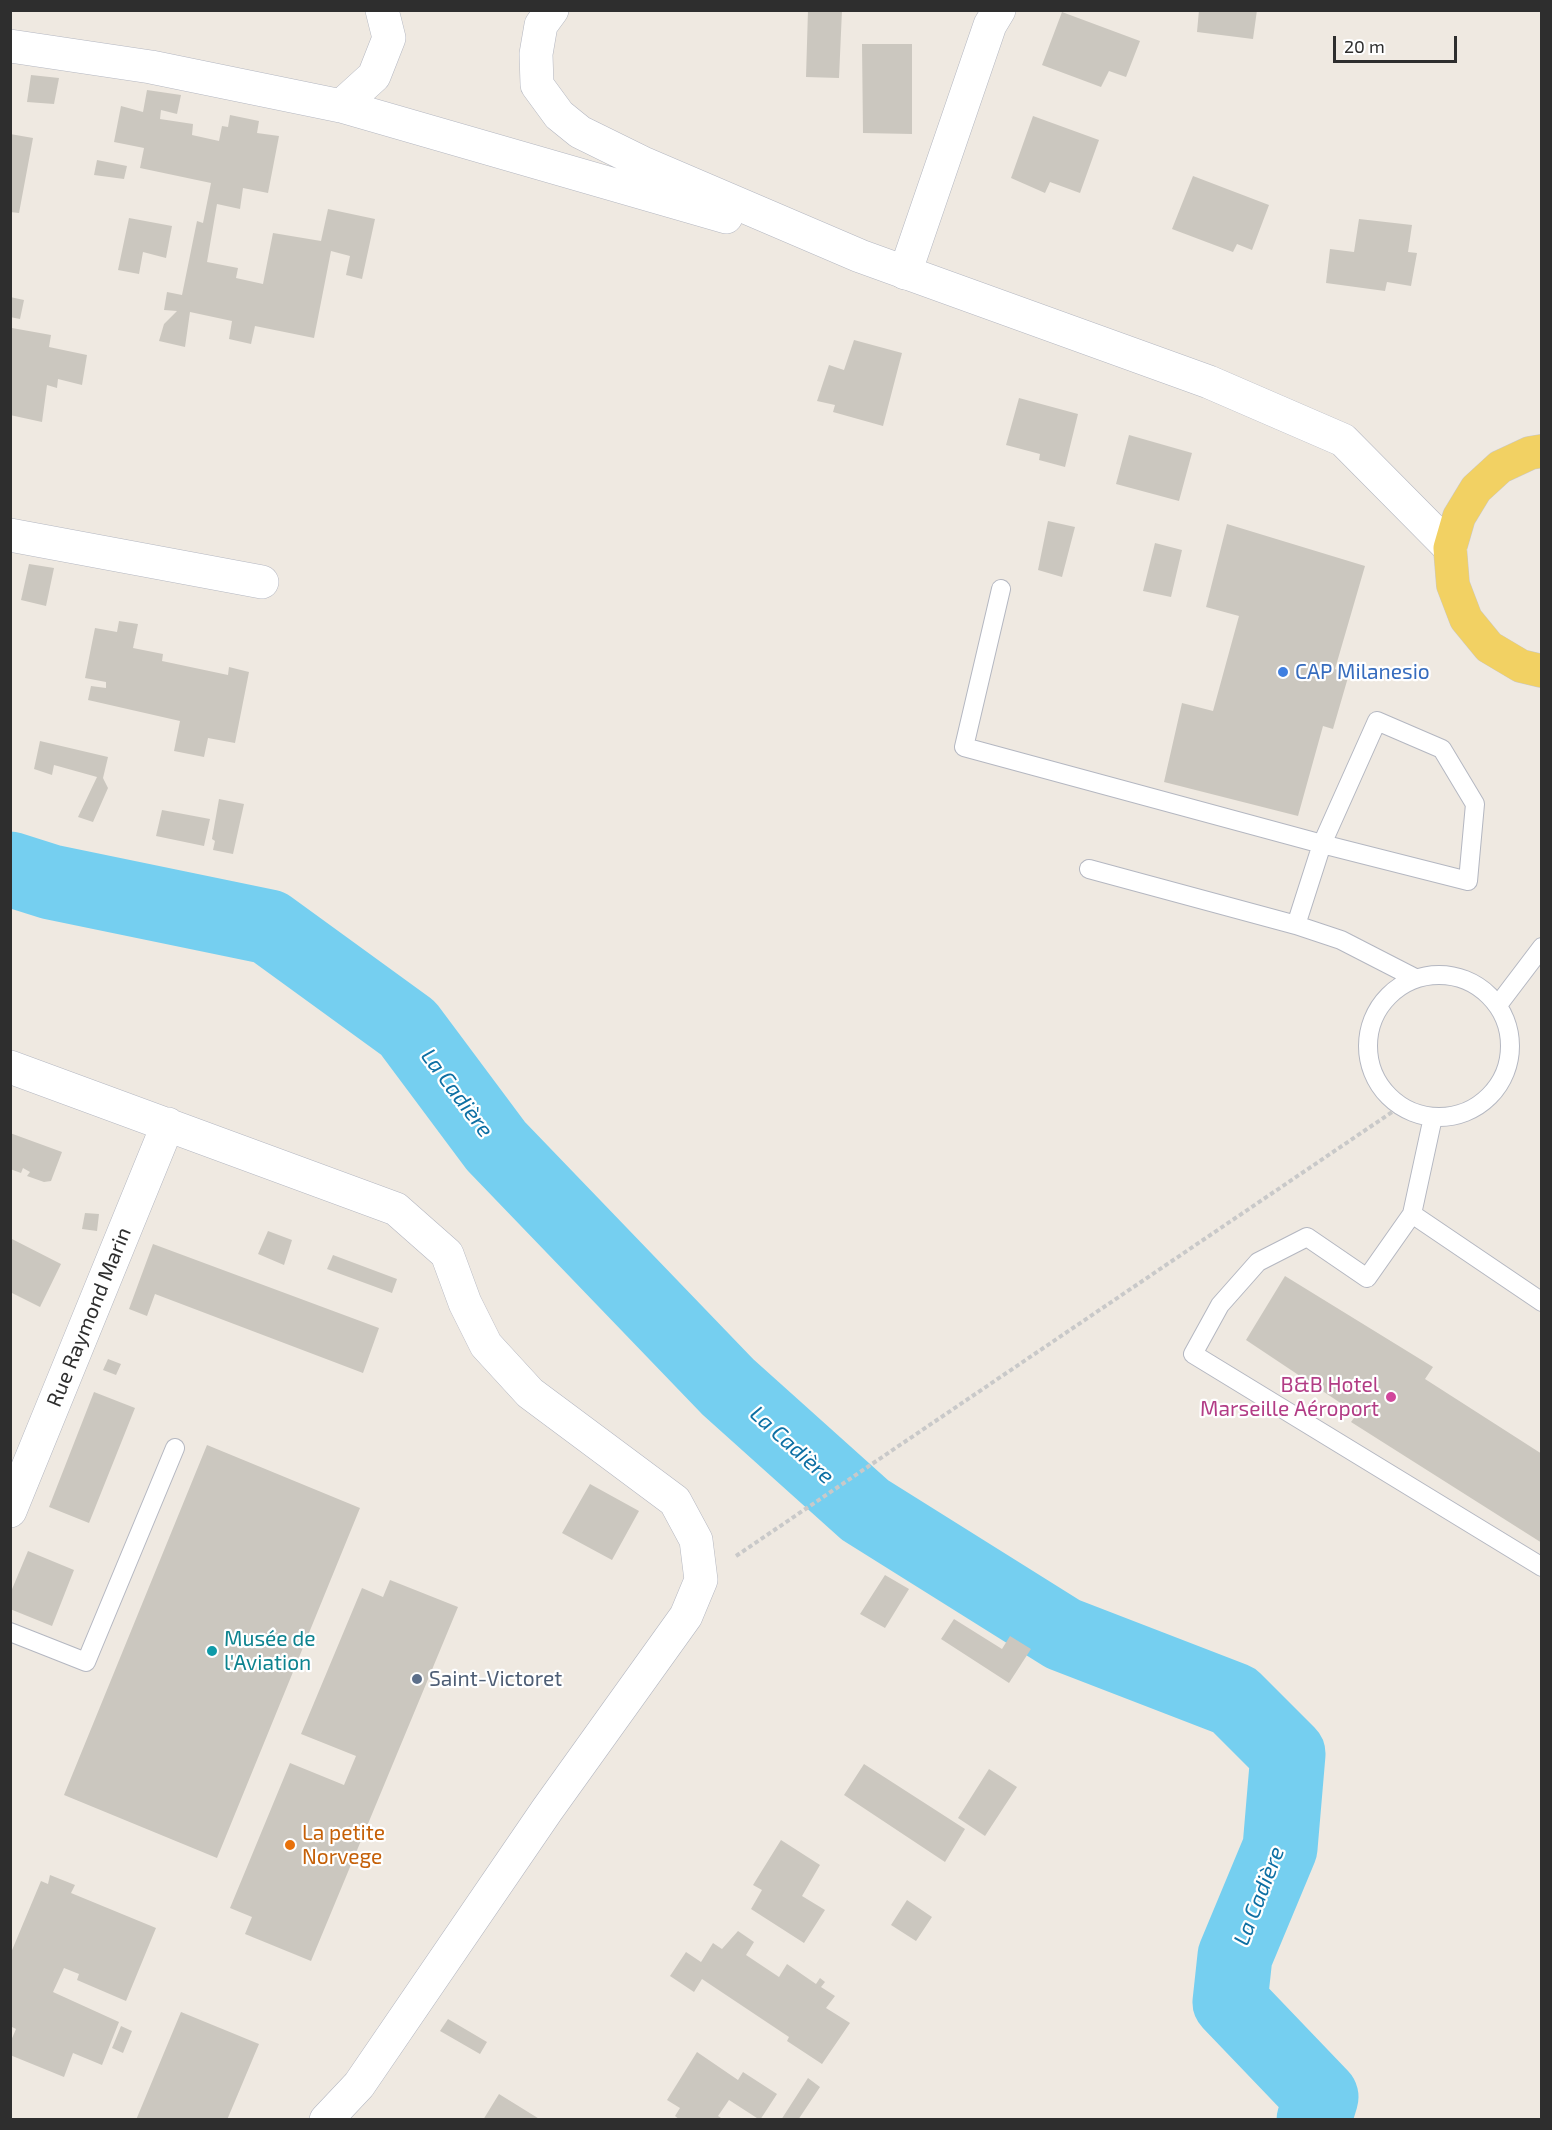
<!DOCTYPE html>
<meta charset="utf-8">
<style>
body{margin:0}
#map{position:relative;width:1552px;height:2130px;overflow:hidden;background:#efe9e1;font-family:"Exo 2",sans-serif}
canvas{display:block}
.frame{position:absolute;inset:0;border:12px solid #2e2e2e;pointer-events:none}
.scale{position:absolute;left:1333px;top:36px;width:124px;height:27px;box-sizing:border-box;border:3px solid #2e2e2e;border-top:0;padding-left:8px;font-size:18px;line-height:21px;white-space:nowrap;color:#2e2e2e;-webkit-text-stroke:4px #fff;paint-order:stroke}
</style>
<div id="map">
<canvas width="1552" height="2130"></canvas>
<div class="frame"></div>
<div class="scale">20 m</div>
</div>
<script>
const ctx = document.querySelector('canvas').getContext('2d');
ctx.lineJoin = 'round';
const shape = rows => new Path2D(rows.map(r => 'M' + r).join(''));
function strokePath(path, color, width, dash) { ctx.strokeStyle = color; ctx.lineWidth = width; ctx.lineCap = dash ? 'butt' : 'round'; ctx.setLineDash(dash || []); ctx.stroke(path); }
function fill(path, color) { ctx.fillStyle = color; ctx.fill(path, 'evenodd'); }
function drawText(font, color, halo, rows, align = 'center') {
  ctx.font = font + ' "Exo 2",sans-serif'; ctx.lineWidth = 4.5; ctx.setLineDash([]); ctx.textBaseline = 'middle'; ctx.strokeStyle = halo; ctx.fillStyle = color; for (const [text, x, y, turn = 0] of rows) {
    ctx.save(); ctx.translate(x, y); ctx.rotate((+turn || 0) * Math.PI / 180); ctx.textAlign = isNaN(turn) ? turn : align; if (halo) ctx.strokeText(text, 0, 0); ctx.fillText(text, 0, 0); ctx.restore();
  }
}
strokePath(shape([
 [10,869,51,882,269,927,408,1028,496,1146,728,1387,865,1510,1063,1634,1234,1700,1288,1754,1280,1848,1235,1956,1230,2002,1321,2097,1314,2120]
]), '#75cff0', 75);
fill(shape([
 [808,10,842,10,839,78,806,77],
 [1199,10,1257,10,1253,39,1197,32],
 [1062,12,1140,41,1126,77,1109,71,1101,87,1042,65],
 [862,44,912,44,912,134,863,133],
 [31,75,59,78,54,104,27,102],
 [147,90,181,95,177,114,161,110,160,119,193,124,192,135,219,141,222,126,228,127,230,115,259,121,257,133,279,136,268,193,243,188,240,209,217,204,207,262,238,268,236,278,263,284,273,233,321,241,328,209,375,219,362,279,346,275,350,256,331,251,314,338,255,326,251,344,229,339,232,321,190,312,185,347,159,341,164,324,177,311,164,310,167,292,182,295,197,221,203,223,211,183,140,168,144,148,114,142,121,106,143,112],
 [1033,116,1099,140,1080,193,1050,182,1045,193,1011,178],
 [10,134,33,138,19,213,10,212],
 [97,160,127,166,124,179,94,175],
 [1193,176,1269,205,1252,250,1237,244,1233,252,1172,229],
 [129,218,172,226,166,258,143,252,139,274,118,270],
 [1359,219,1412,225,1408,252,1417,253,1411,286,1387,282,1385,291,1326,283,1330,249,1354,252],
 [10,297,24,300,20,319,10,317],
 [12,328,51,335,49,347,87,355,82,385,58,379,57,388,47,385,42,422,10,415],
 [854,340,902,353,883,426,833,412,835,405,817,401,829,365,844,370],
 [1019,398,1078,414,1065,467,1039,460,1040,454,1006,445],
 [1129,435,1192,453,1179,501,1116,484],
 [1048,521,1075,527,1062,577,1038,570],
 [1227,524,1365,566,1335,669,1349,674,1333,729,1323,726,1298,816,1164,782,1182,703,1213,711,1239,616,1206,607],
 [1155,543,1182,550,1171,597,1143,591],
 [29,564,54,568,46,606,21,600],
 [119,621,138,624,133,648,163,654,162,661,228,675,229,667,249,672,235,743,208,738,204,757,174,751,180,721,88,700,91,686,106,688,106,682,85,678,95,628,117,632],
 [40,741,108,757,103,778,108,788,93,822,78,817,97,777,54,765,52,775,34,769],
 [219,799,244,804,233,854,213,850,215,841,212,839],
 [162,810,210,819,204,846,156,836],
 [10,1133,62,1152,51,1181,44,1182,27,1176,30,1172,23,1168,21,1173,10,1169],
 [85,1213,99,1214,97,1231,82,1229],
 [268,1231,292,1240,284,1265,258,1254],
 [10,1238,61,1264,40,1307,10,1292],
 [153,1244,379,1328,363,1373,155,1294,147,1316,129,1309],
 [333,1255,397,1279,392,1293,327,1269],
 [1285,1276,1433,1367,1425,1379,1542,1454,1542,1543,1351,1422,1357,1414,1246,1340],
 [108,1359,121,1364,116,1375,103,1370],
 [94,1392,135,1408,89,1523,49,1507],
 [207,1445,360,1508,217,1858,64,1795],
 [590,1484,639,1511,612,1560,562,1533],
 [28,1551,74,1570,52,1626,10,1609,10,1594],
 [885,1575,909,1589,885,1628,860,1614],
 [390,1580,458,1607,311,1961,245,1934,252,1917,230,1908,290,1763,344,1785,356,1756,301,1734,362,1588,383,1597],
 [954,1619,1002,1649,1010,1636,1031,1649,1009,1683,941,1639],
 [864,1764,965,1829,945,1862,844,1795],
 [989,1769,1017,1787,985,1836,958,1818],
 [781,1840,820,1865,802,1896,825,1910,804,1943,751,1909,762,1890,753,1885],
 [50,1875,75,1885,71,1893,156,1928,126,2001,77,1980,79,1974,64,1968,53,1992,119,2022,102,2065,73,2053,64,2077,10,2055,10,2043,16,2029,10,2026,10,1955,41,1881,48,1884],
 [907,1900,932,1917,916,1941,891,1925],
 [738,1931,754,1942,746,1955,779,1977,787,1964,816,1984,820,1978,825,1982,821,1987,835,1996,826,2008,850,2023,822,2064,787,2041,789,2037,702,1979,694,1992,670,1976,686,1952,701,1962,713,1943,722,1949],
 [181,2012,259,2044,227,2120,136,2120],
 [448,2019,487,2042,480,2054,440,2031],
 [121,2026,132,2031,123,2053,112,2048],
 [697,2052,738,2080,743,2072,777,2094,760,2120,729,2100,718,2116,724,2120,680,2120,675,2116,680,2108,667,2100],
 [808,2078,820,2087,798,2120,781,2120],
 [499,2094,541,2120,483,2120]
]), '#cbc7bf');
const lane = shape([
 [1001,589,964,747,1322,844,1377,721,1442,749,1475,804,1468,881,1322,844,1296,925,1341,940,1415,978],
 [1089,869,1296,925],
 '1368 1046a71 71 0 1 1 142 0a71 71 0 1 1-142 0Z',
 [1498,1005,1542,947],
 [1433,1117,1412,1214,1542,1302],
 [1412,1214,1367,1278,1307,1237,1258,1262,1220,1305,1193,1354,1542,1567],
 [10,1632,86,1662,175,1448]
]);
const street = shape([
 [905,273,990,25,999,10],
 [10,535,262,582],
 [10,1067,396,1209,447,1254,465,1303,486,1345,530,1393,675,1501,696,1540,701,1580,686,1616,547,1810,359,2085,326,2120],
 [10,1511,168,1124]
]);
const secondary = shape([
 [552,10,541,25,536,54,537,85,559,115,580,132,645,164,860,256,1209,382,1343,440,1450,548],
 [10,46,151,67,341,106,726,217],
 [341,106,374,76,389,38,382,10]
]);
const primary = shape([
 [1542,451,1530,453,1500,467,1476,489,1459,517,1450,548,1453,585,1466,619,1489,647,1521,666,1542,671]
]);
strokePath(lane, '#b4b7c1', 20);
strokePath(street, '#b4b7c1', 34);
strokePath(secondary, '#b4b7c1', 34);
strokePath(primary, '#c9c9c9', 34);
strokePath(shape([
 [736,1556,1401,1106]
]), '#c9c9c9', 4, [4.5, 3]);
strokePath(lane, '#fff', 18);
strokePath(street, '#fff', 33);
strokePath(secondary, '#fff', 33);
strokePath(primary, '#f2d163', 33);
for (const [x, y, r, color] of [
 [1283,672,6,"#3f7fe0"],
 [1391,1397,6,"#d1479c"],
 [212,1651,6,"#0f9aa8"],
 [417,1679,6,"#5c6f8a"],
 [290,1845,6,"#e8710a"]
]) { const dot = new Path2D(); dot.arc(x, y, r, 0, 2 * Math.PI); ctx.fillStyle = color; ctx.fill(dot); strokePath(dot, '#fff', 2); }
drawText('21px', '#366cbe', '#fff', [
 ["CAP Milanesio",1295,672]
], 'left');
drawText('21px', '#2e2e2e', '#fff', [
 ["Rue Raymond Marin",89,1317,-68]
]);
drawText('21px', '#b23c85', '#fff', [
 ["B&B Hotel",1379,1385],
 ["Marseille Aéroport",1379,1409]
], 'right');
drawText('21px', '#0d838f', '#fff', [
 ["Musée de",224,1639],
 ["l'Aviation",224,1663]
], 'left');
drawText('21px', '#4e5e75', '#fff', [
 ["Saint-Victoret",429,1679]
], 'left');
drawText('21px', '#c56008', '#fff', [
 ["La petite",302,1833],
 ["Norvege",302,1857]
], 'left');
drawText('italic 22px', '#0d6fa3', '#fff', [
 ["La Cadière",457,1093,53],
 ["La Cadière",792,1445,42],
 ["La Cadière",1259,1896,-69]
]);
</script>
